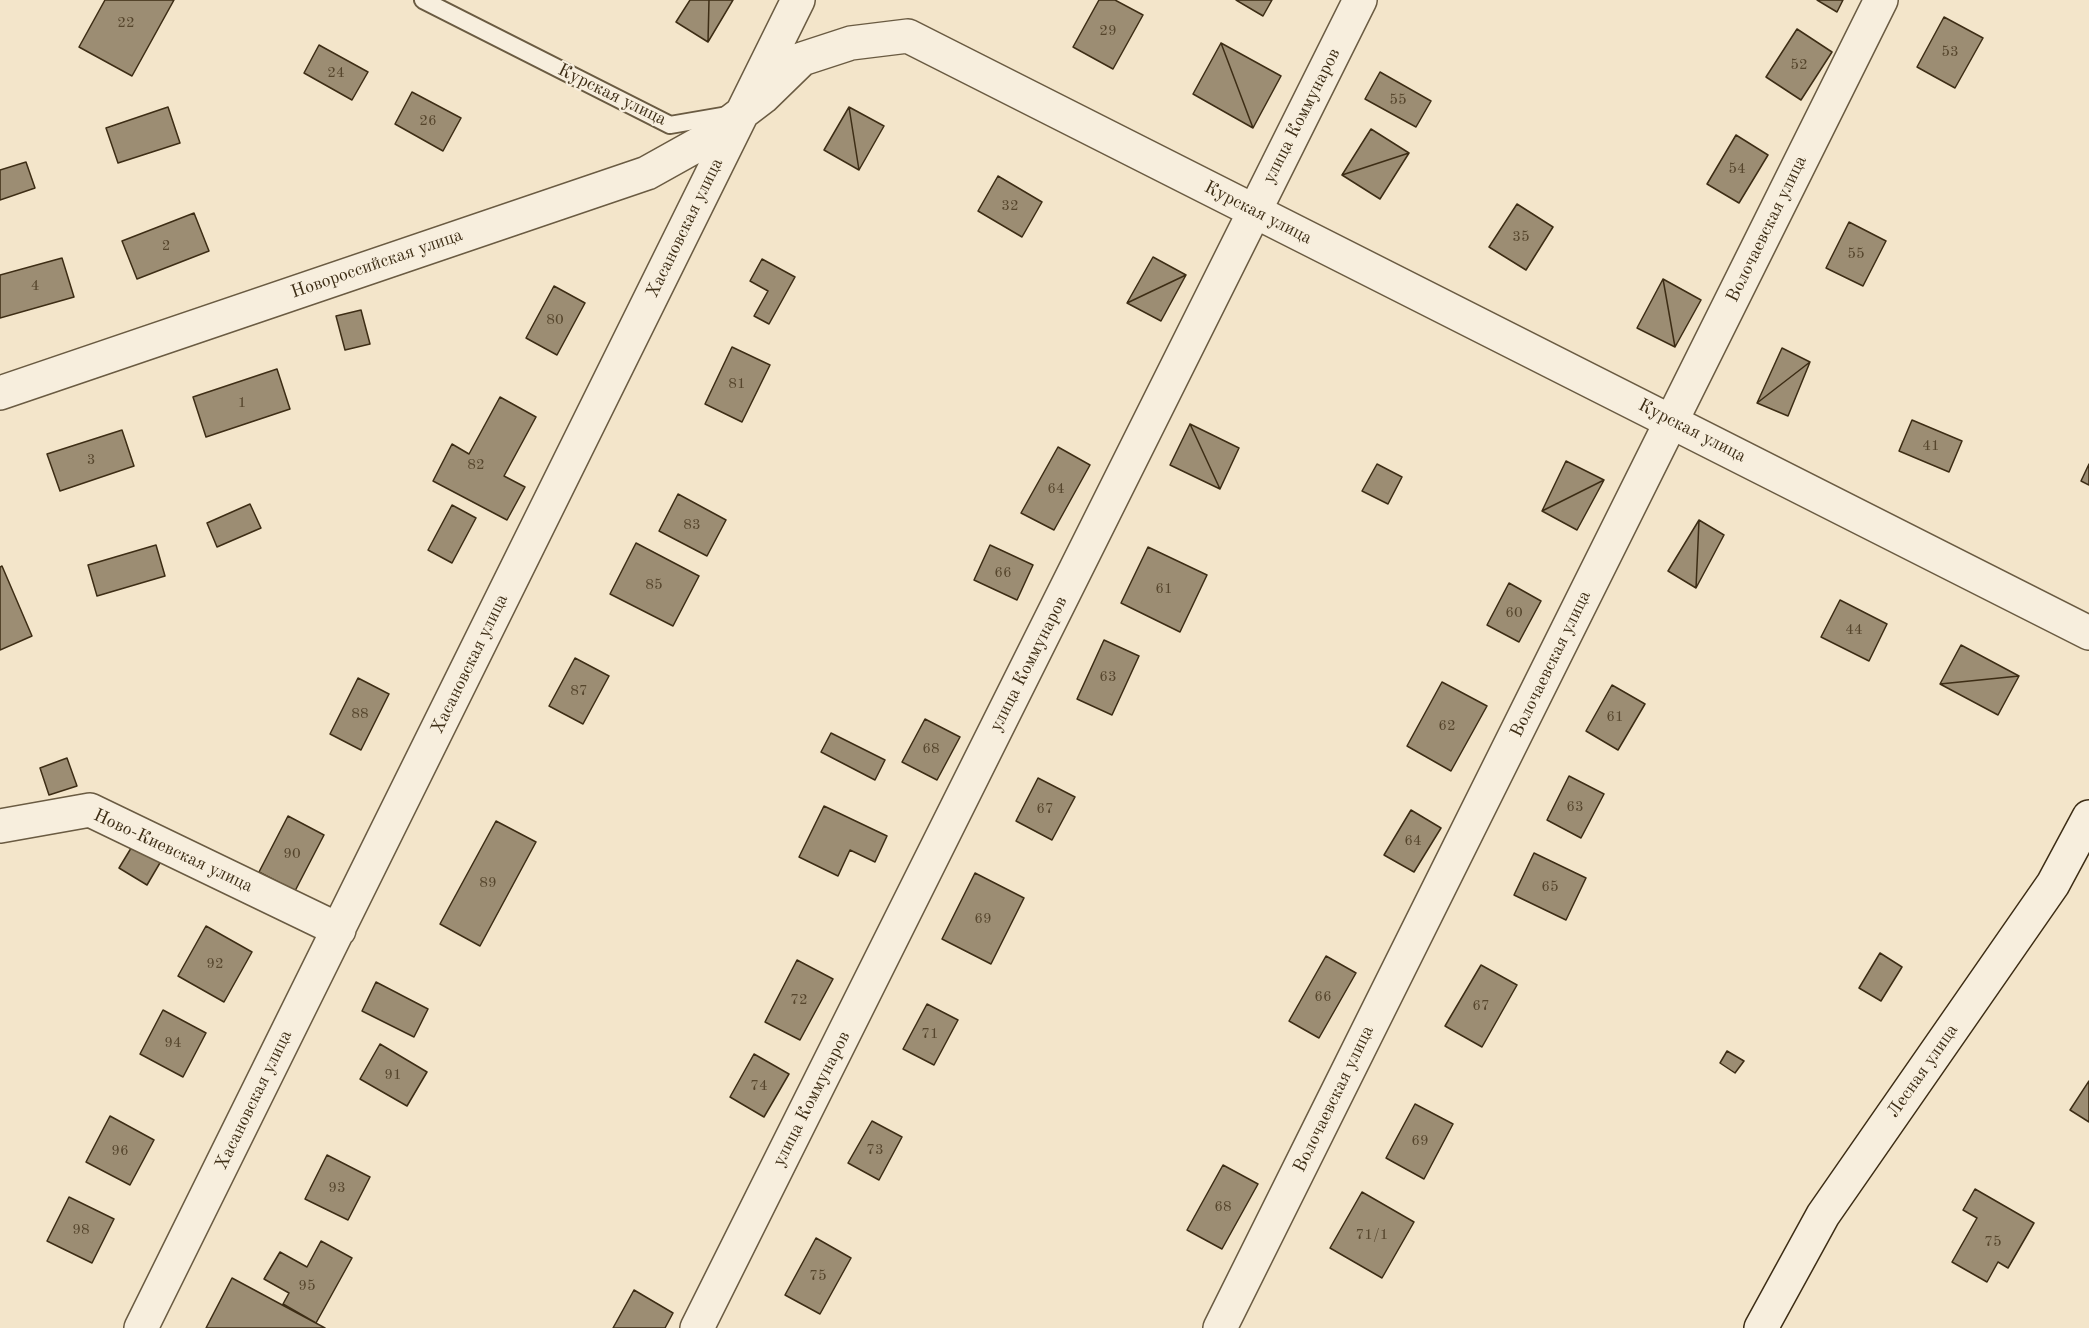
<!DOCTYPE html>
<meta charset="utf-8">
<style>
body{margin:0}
canvas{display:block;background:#f3e5ca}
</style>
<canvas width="2089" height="1328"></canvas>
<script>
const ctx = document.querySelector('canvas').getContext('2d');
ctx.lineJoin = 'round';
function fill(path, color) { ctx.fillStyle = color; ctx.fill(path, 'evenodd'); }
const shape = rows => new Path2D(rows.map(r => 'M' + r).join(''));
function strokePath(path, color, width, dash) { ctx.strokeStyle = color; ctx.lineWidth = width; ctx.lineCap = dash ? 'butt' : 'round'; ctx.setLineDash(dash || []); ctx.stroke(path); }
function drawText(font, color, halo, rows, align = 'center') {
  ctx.font = font + ' "Old Standard TT",serif'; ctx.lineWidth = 4.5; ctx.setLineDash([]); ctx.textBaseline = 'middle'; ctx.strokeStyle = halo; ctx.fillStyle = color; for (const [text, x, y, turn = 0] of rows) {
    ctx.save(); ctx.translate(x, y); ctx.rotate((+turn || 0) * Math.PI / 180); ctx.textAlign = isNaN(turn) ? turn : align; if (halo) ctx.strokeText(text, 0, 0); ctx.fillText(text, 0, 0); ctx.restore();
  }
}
const building = shape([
 [105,0,174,0,132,76,79,47,105,0],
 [690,0,709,0,708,42,676,22,690,0],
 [709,0,733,0,708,42,709,0],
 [1099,0,1115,0,1143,15,1113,69,1073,47,1099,0],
 [1236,0,1272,0,1263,16,1236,0],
 [1817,0,1843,0,1837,12,1817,0],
 [1944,17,1983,38,1955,88,1917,67,1944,17],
 [1797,29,1832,52,1801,100,1766,77,1797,29],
 [1221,43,1253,128,1193,94,1221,43],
 [1221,43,1281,76,1253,128,1221,43],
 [319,45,368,72,352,100,304,73,319,45],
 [1380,72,1431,101,1416,127,1365,99,1380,72],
 [412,92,461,118,443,151,395,124,412,92],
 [168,107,180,143,118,163,106,128,168,107],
 [849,107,859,170,824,150,849,107],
 [849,107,884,126,859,170,849,107],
 [1371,129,1409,153,1342,175,1371,129],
 [1736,135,1768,155,1739,203,1707,184,1736,135],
 [1409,153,1380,199,1342,175,1409,153],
 [26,162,35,188,0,200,0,170,26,162],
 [998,176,1042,202,1022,237,978,211,998,176],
 [1517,204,1553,227,1526,270,1489,247,1517,204],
 [194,213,209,251,137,279,122,241,194,213],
 [1849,222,1886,241,1863,286,1826,268,1849,222],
 [1153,257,1186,275,1127,303,1153,257],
 [62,258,74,297,0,318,0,275,62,258],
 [762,259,795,277,769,324,754,316,768,291,750,281,762,259],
 [1186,275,1161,321,1127,303,1186,275],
 [1663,279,1701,300,1675,347,1663,279],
 [1663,279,1675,347,1637,328,1663,279],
 [554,286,585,303,557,355,526,338,554,286],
 [361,310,370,344,345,350,336,316,361,310],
 [732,347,770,365,742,422,705,404,732,347],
 [1782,348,1810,362,1757,403,1782,348],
 [1810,362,1788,416,1757,403,1810,362],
 [277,369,290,409,206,437,193,397,277,369],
 [500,397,536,417,504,476,525,487,507,520,433,481,452,444,469,454,500,397],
 [1912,420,1962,441,1949,472,1899,451,1912,420],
 [1190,424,1220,489,1170,465,1190,424],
 [1190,424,1239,448,1220,489,1190,424],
 [122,430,134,466,60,491,47,454,122,430],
 [1058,447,1090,465,1054,530,1021,513,1058,447],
 [1566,461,1604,480,1542,511,1566,461],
 [1377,464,1402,477,1388,504,1362,491,1377,464],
 [2089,464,2089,485,2081,481,2089,464],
 [1604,480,1577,530,1542,511,1604,480],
 [678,494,726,520,707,556,659,531,678,494],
 [250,504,261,528,217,547,207,523,250,504],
 [452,505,476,518,452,563,428,550,452,505],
 [1699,520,1696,588,1668,571,1699,520],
 [1699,520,1724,535,1696,588,1699,520],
 [636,543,699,576,673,626,610,594,636,543],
 [156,545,165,576,97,596,88,565,156,545],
 [990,545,1033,565,1017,600,974,580,990,545],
 [1148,547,1207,575,1180,632,1121,603,1148,547],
 [2,566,32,636,0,650,0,567,2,566],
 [1509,583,1541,601,1519,642,1487,625,1509,583],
 [1840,600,1887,624,1869,661,1821,637,1840,600],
 [1104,640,1139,656,1112,715,1077,699,1104,640],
 [1961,645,2019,676,1940,684,1961,645],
 [575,658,609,676,583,724,549,706,575,658],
 [2019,676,1998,715,1940,684,2019,676],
 [358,678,389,694,361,750,330,734,358,678],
 [1442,682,1487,706,1451,771,1407,746,1442,682],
 [1612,685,1645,704,1618,750,1586,731,1612,685],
 [925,719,960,737,937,780,902,762,925,719],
 [831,733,885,760,875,780,821,752,831,733],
 [67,758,77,786,49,795,40,768,67,758],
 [1569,776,1604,794,1581,838,1547,820,1569,776],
 [1038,778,1075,797,1052,840,1016,821,1038,778],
 [824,806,887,836,875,862,850,850,838,876,799,857,824,806],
 [1411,810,1441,828,1414,872,1384,855,1411,810],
 [288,816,324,835,295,891,259,872,288,816],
 [496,821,536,842,480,946,440,924,496,821],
 [136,840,164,856,147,885,119,868,136,840],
 [1534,853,1586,878,1566,920,1514,895,1534,853],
 [975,873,1024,898,991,964,942,939,975,873],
 [206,926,252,952,224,1002,178,976,206,926],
 [1880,953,1902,967,1881,1001,1859,988,1880,953],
 [1326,956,1356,973,1319,1038,1289,1021,1326,956],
 [797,960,833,979,800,1040,765,1022,797,960],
 [1481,965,1517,985,1482,1047,1445,1026,1481,965],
 [376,982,428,1009,414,1037,362,1011,376,982],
 [927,1004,958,1020,934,1065,903,1049,927,1004],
 [163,1010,206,1033,183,1077,140,1054,163,1010],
 [380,1044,427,1072,407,1106,360,1079,380,1044],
 [1727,1051,1744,1061,1735,1073,1720,1063,1727,1051],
 [754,1054,789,1074,764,1117,730,1097,754,1054],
 [2089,1081,2089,1122,2070,1110,2089,1081],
 [1415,1104,1453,1124,1424,1179,1386,1158,1415,1104],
 [110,1116,154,1140,130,1185,86,1162,110,1116],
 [872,1121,902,1137,879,1180,848,1163,872,1121],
 [327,1155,370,1177,348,1220,305,1199,327,1155],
 [1223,1165,1258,1184,1222,1249,1187,1230,1223,1165],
 [1975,1189,2034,1223,2008,1268,1998,1262,1987,1282,1952,1262,1977,1218,1963,1210,1975,1189],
 [1362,1192,1414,1222,1382,1278,1330,1248,1362,1192],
 [69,1197,114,1219,92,1263,47,1241,69,1197],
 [816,1238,851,1258,820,1314,785,1295,816,1238],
 [321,1241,352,1258,316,1323,283,1304,289,1293,264,1279,280,1252,307,1267,321,1241],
 [232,1278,325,1328,206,1328,232,1278],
 [634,1290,673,1313,665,1328,613,1328,634,1290]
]);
fill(building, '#9c8d73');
strokePath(building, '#3d2d15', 1.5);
const lane = shape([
 [423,0,670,125,728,115]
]);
const street = shape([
 [0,393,647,173,708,139,763,97,802,59,851,43,908,36,2089,633],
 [0,826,90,810,339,930],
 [141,1328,798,0],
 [697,1328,1360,0],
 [1220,1328,1881,0]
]);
const secondary = shape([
 [1761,1328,1823,1215,2053,884,2089,817]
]);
strokePath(lane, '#6a5b42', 20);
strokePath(street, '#6a5b42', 36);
strokePath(secondary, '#3d2d15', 36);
strokePath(lane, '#f7eedd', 16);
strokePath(street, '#f7eedd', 33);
strokePath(secondary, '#f7eedd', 33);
drawText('15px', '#55452c', null, [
 ["22",126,23],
 ["29",1108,31],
 ["53",1950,52],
 ["52",1799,65],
 ["24",336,73],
 ["55",1398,100],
 ["26",428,121],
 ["54",1737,169],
 ["32",1010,206],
 ["35",1521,237],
 ["2",166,246],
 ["55",1856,254],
 ["4",35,286],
 ["80",555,320],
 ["81",737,384],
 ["1",242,403],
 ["41",1931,446],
 ["3",91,460],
 ["82",476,465],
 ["64",1056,489],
 ["83",692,525],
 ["66",1003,573],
 ["85",654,585],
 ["61",1164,589],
 ["60",1514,613],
 ["44",1854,630],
 ["63",1108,677],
 ["87",579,691],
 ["88",360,714],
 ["61",1615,717],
 ["62",1447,726],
 ["68",931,749],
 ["63",1575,807],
 ["67",1045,809],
 ["64",1413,841],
 ["90",292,854],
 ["89",488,883],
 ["65",1550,887],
 ["69",983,919],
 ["92",215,964],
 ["66",1323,997],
 ["72",799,1000],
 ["67",1481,1006],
 ["71",930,1034],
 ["94",173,1043],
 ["91",393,1075],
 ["74",759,1086],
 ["69",1420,1141],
 ["73",875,1150],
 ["96",120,1151],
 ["93",337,1188],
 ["68",1223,1207],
 ["98",81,1230],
 ["71/1",1372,1235],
 ["75",1993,1242],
 ["75",818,1276],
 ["95",307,1286]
]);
drawText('18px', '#3d2d15', '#f7eedd', [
 ["Курская улица",612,95,26],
 ["улица Коммунаров",1302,116,-63],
 ["Курская улица",1258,213,27],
 ["Хасановская улица",685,228,-64],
 ["Волочаевская улица",1767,229,-64],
 ["Новороссийская улица",377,264,-19],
 ["Курская улица",1692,431,27],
 ["Хасановская улица",470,664,-64],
 ["улица Коммунаров",1029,664,-63],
 ["Волочаевская улица",1551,664,-64],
 ["Ново-Киевская улица",173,851,25],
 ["Лесная улица",1923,1071,-55],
 ["улица Коммунаров",812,1099,-63],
 ["Волочаевская улица",1334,1099,-64],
 ["Хасановская улица",254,1100,-64]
]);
</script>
